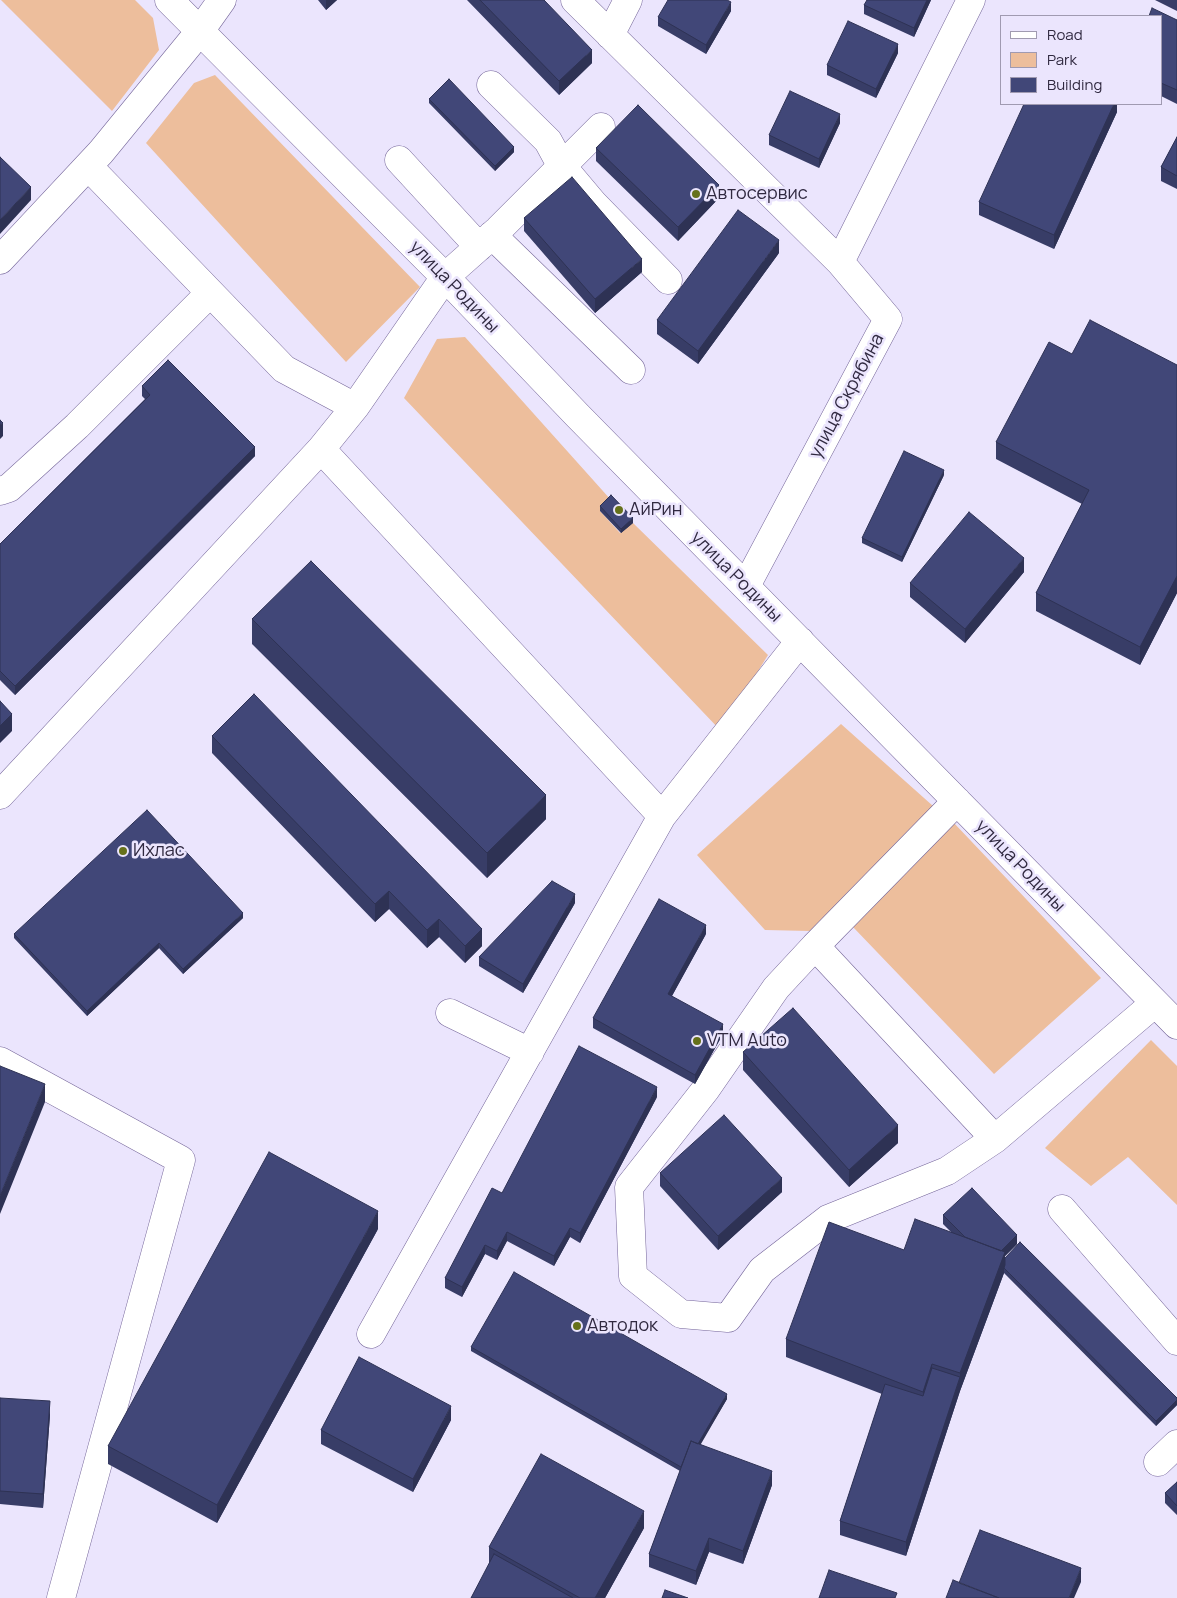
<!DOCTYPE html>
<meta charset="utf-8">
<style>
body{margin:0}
#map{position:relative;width:1177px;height:1598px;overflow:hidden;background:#ebe5fd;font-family:Manrope,sans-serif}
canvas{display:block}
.legend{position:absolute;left:1000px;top:15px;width:162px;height:90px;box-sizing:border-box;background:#ebe5fd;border:1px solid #a09ab1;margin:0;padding:6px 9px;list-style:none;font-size:15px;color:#302940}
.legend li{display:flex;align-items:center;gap:10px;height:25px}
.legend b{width:25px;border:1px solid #a09ab1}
</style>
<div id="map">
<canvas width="1177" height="1598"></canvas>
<ul class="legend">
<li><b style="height:6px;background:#fff"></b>Road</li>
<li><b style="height:14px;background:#edbe9c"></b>Park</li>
<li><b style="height:14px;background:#414778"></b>Building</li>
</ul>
</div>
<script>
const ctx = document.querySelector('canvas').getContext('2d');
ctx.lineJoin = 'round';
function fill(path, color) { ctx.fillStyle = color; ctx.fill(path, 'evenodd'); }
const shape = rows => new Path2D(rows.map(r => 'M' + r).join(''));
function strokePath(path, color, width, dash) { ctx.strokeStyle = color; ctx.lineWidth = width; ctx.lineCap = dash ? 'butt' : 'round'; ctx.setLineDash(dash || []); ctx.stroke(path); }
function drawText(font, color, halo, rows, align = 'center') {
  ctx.font = font + ' Manrope,sans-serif'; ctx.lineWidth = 5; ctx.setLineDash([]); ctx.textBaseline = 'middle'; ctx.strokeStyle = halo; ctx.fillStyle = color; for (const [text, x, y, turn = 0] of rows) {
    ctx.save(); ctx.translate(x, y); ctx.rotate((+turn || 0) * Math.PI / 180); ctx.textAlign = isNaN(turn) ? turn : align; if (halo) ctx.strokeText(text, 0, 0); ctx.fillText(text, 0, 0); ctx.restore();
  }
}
fill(shape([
 [1,0,135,0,153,18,159,50,112,111],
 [215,75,420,287,346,362,146,143,194,83],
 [465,337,611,500,600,511,620,533,633,523,768,655,721,731,404,398,437,339],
 [841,724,933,806,810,931,765,930,697,855],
 [953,822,1101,978,994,1074,853,927],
 [1151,1040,1177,1066,1177,1205,1128,1157,1091,1186,1045,1148]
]), '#edbe9c');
const minor = shape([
 [169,0,445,277,578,416,1177,1025],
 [575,0,840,262],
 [610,35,628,0],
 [491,85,548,141,561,165,593,203,668,280],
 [399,160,479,247],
 [88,166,284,369,355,407],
 [492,235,631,370],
 [0,260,101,152,200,31,222,0],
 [321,449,662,816],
 [0,491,9,488,77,426,210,293],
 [746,586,888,319,840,262,971,0],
 [0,795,321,449,355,407,445,277,498,230,601,127],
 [957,801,815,946,995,1139],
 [815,946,776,988,706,1089,629,1187,633,1276,681,1314,728,1318,762,1270,828,1219,947,1171,995,1139,1155,1003],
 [450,1013,530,1052],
 [0,1061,181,1160,61,1598],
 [1062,1209,1177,1341],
 [371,1334,662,816,800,641],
 [1158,1462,1177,1444]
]);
strokePath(minor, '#746599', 29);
strokePath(minor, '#fff', 28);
fill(shape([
 [318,0,337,0,326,10],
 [467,0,544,0,592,63,559,95],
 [931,0,914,37,864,14,864,5],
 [1155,0,1177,0,1177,11],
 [731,11,706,54,658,26,658,17],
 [1161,16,1177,20,1177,104,1161,96],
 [898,53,876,98,827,75,827,65],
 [429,99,514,152,495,171,429,103],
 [1117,104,1117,112,1054,249,979,215,979,202],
 [840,123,819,168,769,145,769,135],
 [1177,137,1177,189,1161,181,1161,167],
 [596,148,719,198,678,241,596,161],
 [524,218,642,272,595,313,524,231],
 [779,253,698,364,657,334,657,320],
 [1072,354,1177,365,1177,593,1140,665,1036,611,1036,593,1082,504,996,459,996,442],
 [142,386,255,456,15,695,0,680,0,544,145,399,142,396],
 [944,475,902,562,862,543,862,538],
 [600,506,633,523,621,533,600,511],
 [1024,572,965,643,910,597,910,583],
 [252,619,546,819,487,878,252,644],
 [212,736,482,946,465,963,439,937,427,948,389,909,375,922,212,753],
 [575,903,523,993,479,966,479,957],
 [243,918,183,974,159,948,87,1016,14,938,14,934],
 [706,934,672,996,723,1034,695,1084,593,1028,593,1018],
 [743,1052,898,1143,849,1187,743,1070],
 [657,1097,580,1243,570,1237,554,1266,507,1241,497,1260,485,1254,462,1297,445,1288,445,1278,502,1193],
 [660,1173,782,1192,718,1250,660,1186],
 [943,1215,1017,1244,1005,1256,1005,1258,1177,1398,1177,1405,1156,1426,1004,1273,960,1391,906,1556,840,1535,840,1521,882,1394,786,1357,786,1339,904,1250,951,1232,943,1224],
 [378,1229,217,1523,108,1464,108,1446],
 [471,1347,727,1399,700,1444,772,1485,743,1564,709,1552,696,1585,649,1567,649,1554,680,1471,471,1351],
 [0,1398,50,1415,43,1508,0,1504],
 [451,1420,413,1492,321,1444,321,1430],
 [1177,1482,1177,1515,1165,1503,1165,1493],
 [644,1528,605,1598,471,1598,489,1565,489,1547]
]), '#383d67');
fill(shape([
 [326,0,337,0,326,10],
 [927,0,931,0,914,37,914,28],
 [731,2,731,11,706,54,706,45],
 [898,44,898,53,876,98,876,89],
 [592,50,592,63,559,95,559,81],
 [1114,104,1117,104,1117,112,1054,249,1054,235],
 [840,114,840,123,819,168,819,159],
 [514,147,514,152,495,171,495,166],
 [719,185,719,198,678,241,678,227],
 [31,187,31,200,0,234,0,220],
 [779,240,779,253,698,364,698,351],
 [642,259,642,272,595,313,595,299],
 [3,423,3,436,0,439,0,425],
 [255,447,255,456,15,695,15,686],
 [944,470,944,475,902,562,902,557],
 [633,518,633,523,621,533,621,529],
 [1024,558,1024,572,965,643,965,629],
 [1177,576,1177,593,1140,665,1140,647],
 [12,714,12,731,0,743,0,726],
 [546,795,546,819,487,878,487,853],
 [389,891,389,909,375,922,375,904],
 [575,894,575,903,523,993,523,984],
 [243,913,243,918,183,974,183,969],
 [439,919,439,937,427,948,427,930],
 [706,925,706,934,668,1003,668,994],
 [482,929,482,946,465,963,465,946],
 [159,943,159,948,87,1016,87,1011],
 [723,1024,723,1034,695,1084,695,1075],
 [45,1084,45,1102,0,1214,0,1196],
 [657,1087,657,1097,580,1243,580,1233],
 [898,1125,898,1143,849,1187,849,1170],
 [782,1178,782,1192,718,1250,718,1236],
 [378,1211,378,1229,217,1523,217,1505],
 [570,1228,570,1237,554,1266,554,1256],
 [507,1232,507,1241,497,1260,497,1251],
 [1017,1235,1017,1244,1005,1256,1005,1269,1004,1268,1004,1273,960,1391,906,1556,906,1542,960,1377,960,1373,995,1257],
 [485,1245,485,1254,462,1297,462,1287],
 [932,1364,932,1382,923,1410,923,1392],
 [727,1394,727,1399,694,1456,694,1451],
 [1177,1400,1177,1405,1156,1426,1156,1421],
 [50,1401,50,1415,43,1508,43,1494],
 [451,1406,451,1420,413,1492,413,1479],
 [772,1471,772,1485,743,1564,743,1551],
 [644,1511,644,1528,605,1598,595,1598],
 [709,1538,709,1552,696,1585,696,1571],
 [1081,1568,1081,1582,1074,1598,1069,1598]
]), '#2e3254');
const building = shape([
 [480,0,544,0,592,50,559,81,480,0],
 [668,0,727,0,731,2,706,45,658,17,668,0],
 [867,0,927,0,914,28,864,5,867,0],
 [1152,8,1177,20,1177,90,1161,83,1161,16,1149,16,1152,8],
 [848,21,898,44,876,89,827,65,848,21],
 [449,79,514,147,495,166,429,99,449,79],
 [790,91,840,114,819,159,769,135,790,91],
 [1024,104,1114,104,1054,235,979,202,1024,104],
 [638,105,719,185,678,227,596,148,638,105],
 [1177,137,1177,176,1161,167,1177,137],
 [0,157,31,187,0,220,0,157],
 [572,177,642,259,595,299,524,218,572,177],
 [738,210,779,240,698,351,657,320,738,210],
 [1090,320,1177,365,1177,576,1140,647,1036,593,1089,490,996,442,1049,342,1072,354,1090,320],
 [168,360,255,447,15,686,0,671,0,544,150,395,142,386,168,360],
 [0,420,3,423,0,425,0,420],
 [904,451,944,470,902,557,862,538,904,451],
 [611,495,633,518,621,529,600,506,611,495],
 [969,512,1024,558,965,629,910,583,969,512],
 [311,561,546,795,487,853,252,619,311,561],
 [254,694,482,929,465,946,439,919,427,930,389,891,375,904,212,736,254,694],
 [0,701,12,714,0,726,0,701],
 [147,810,243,913,183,969,159,943,87,1011,14,934,147,810],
 [552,881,575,894,523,984,479,957,552,881],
 [659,899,706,925,668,994,723,1024,695,1075,593,1018,659,899],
 [793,1008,898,1125,849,1170,743,1052,793,1008],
 [579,1046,657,1087,580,1233,570,1228,554,1256,507,1232,497,1251,485,1245,462,1287,445,1278,492,1188,502,1193,579,1046],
 [0,1066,45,1084,0,1196,0,1066],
 [724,1115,782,1178,718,1236,660,1173,724,1115],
 [269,1152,378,1211,217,1505,108,1446,269,1152],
 [972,1188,1017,1235,1001,1251,965,1237,943,1215,972,1188],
 [915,1219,1005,1252,960,1373,932,1364,923,1392,786,1339,829,1222,904,1250,915,1219],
 [1020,1242,1177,1398,1177,1400,1156,1421,1004,1268,1005,1265,1005,1258,1020,1242],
 [514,1272,727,1394,698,1444,691,1441,681,1467,471,1347,514,1272],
 [359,1357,451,1406,413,1479,321,1430,359,1357],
 [932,1368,960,1377,906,1542,840,1521,885,1384,923,1396,932,1368],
 [0,1398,50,1401,43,1494,0,1491,0,1398],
 [691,1441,772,1471,743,1551,709,1538,696,1571,649,1554,691,1441],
 [541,1454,644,1511,595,1598,580,1598,489,1547,541,1454],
 [1177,1482,1177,1506,1165,1493,1177,1482],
 [980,1530,1081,1568,1069,1598,999,1598,959,1583,980,1530],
 [494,1554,573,1598,471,1598,494,1554],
 [829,1570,897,1593,895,1598,819,1598,829,1570],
 [953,1580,999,1598,946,1598,953,1580],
 [665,1590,688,1598,662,1598,665,1590]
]);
fill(building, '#414778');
strokePath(building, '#2e3254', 1);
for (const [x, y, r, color] of [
 [696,194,5,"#66711b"],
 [619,510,5,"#66711b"],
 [123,851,5,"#66711b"],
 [697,1041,5,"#66711b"],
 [577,1326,5,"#66711b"]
]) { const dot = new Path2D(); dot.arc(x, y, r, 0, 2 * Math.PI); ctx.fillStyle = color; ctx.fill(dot); strokePath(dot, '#ebe5fd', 2); }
drawText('18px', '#302940', '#ebe5fd', [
 ["Автосервис",706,194],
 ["АйРин",629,510],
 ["Ихлас",133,851],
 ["VTM Auto",707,1041],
 ["Автодок",587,1326]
], 'left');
drawText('18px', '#302940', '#ebe5fd', [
 ["улица Родины",454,287,46],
 ["улица Скрябина",847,396,-62],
 ["улица Родины",736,577,45],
 ["улица Родины",1020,866,46]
]);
</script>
